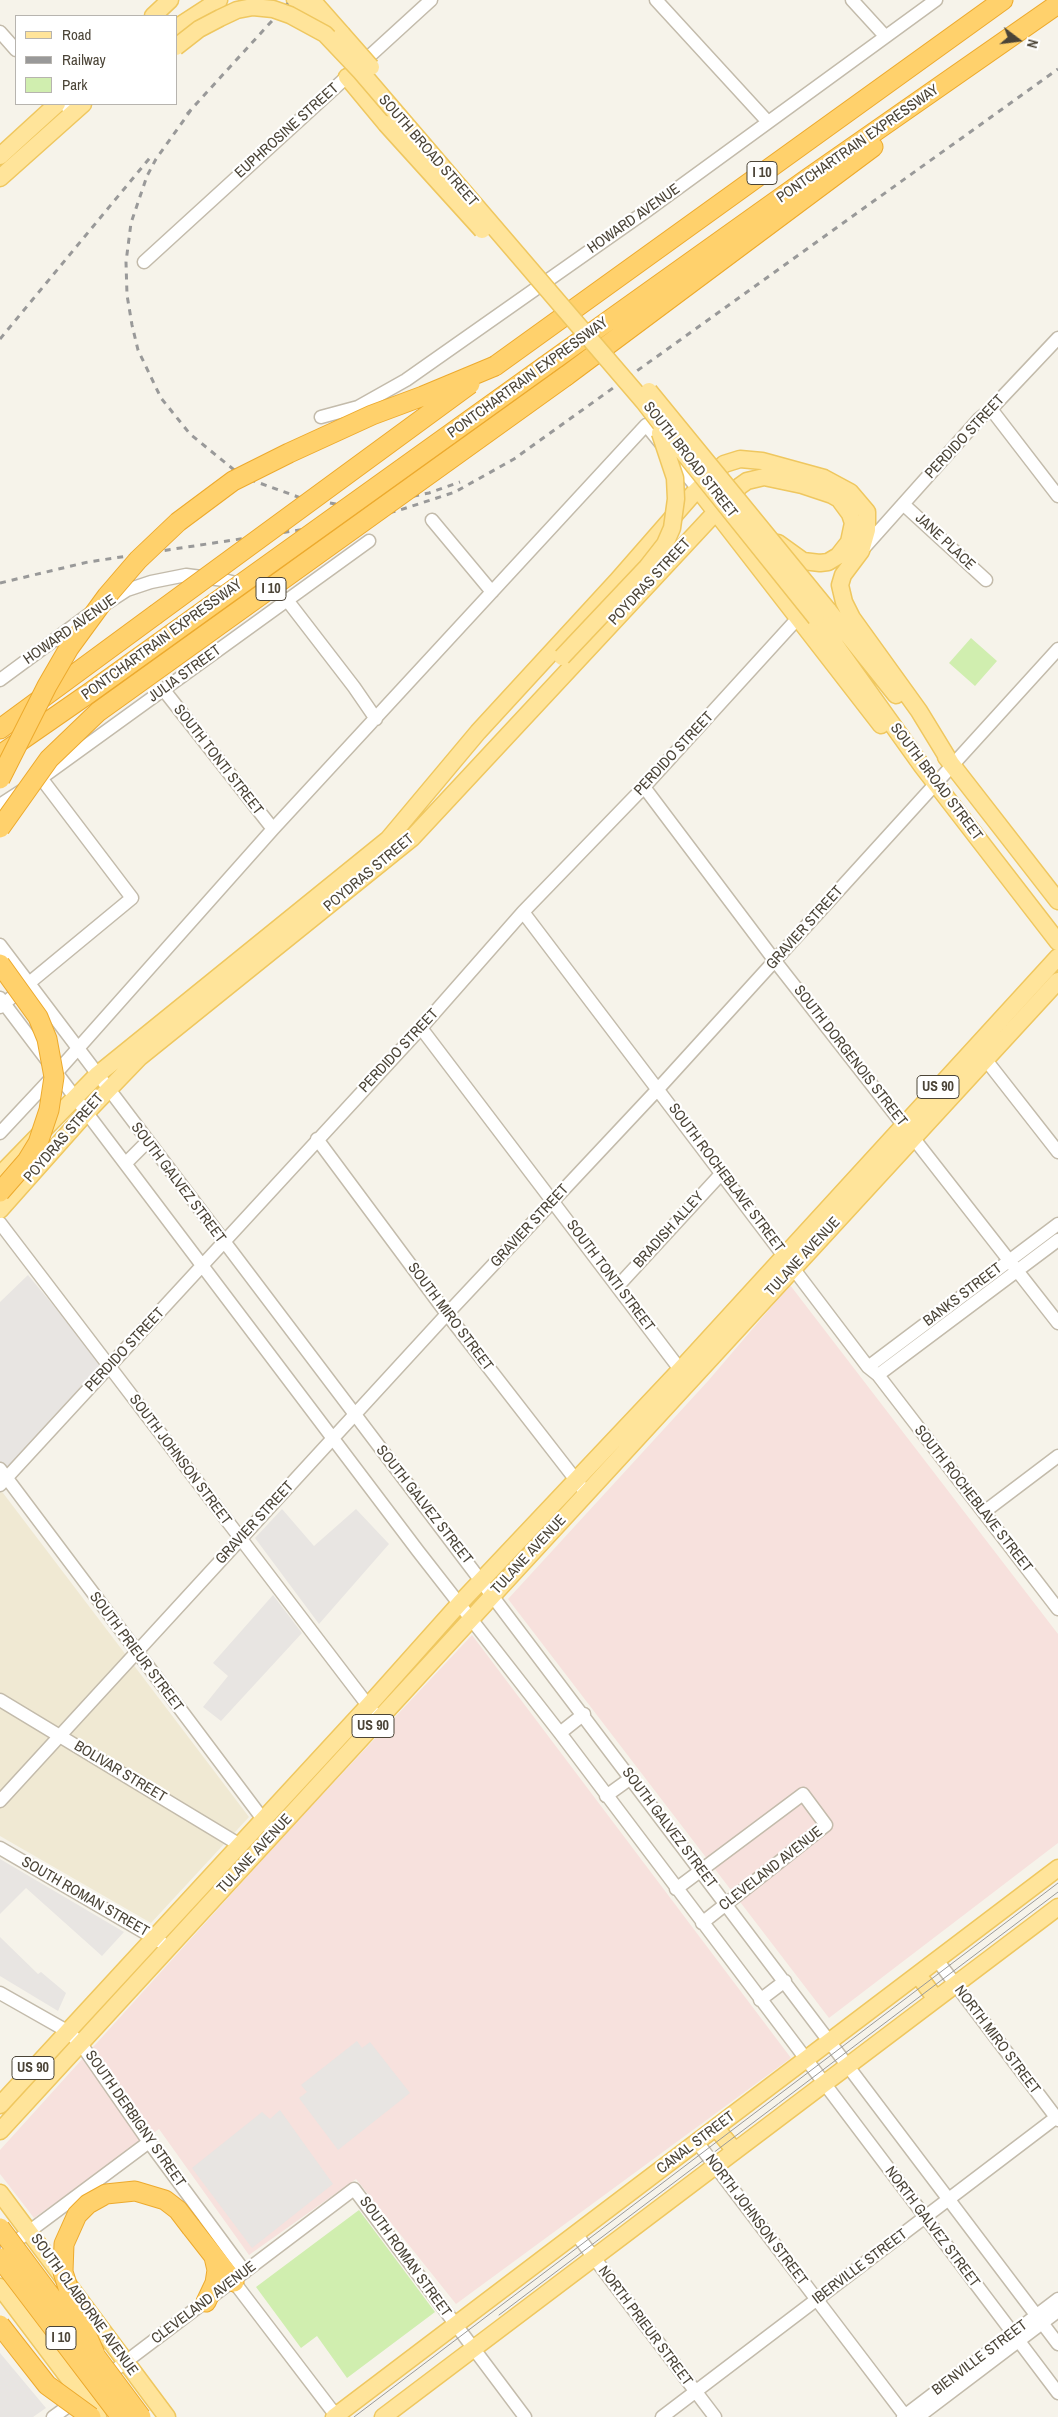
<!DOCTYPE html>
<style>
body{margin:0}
#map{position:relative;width:1058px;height:2417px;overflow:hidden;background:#f6f3ea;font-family:"Archivo Narrow",sans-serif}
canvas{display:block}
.legend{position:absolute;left:15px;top:15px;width:162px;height:90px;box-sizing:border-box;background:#fff;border:1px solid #b7b4af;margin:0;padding:6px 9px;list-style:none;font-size:15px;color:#4b4437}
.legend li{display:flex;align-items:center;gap:10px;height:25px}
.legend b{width:25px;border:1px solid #b7b4af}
.north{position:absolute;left:993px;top:15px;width:50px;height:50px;-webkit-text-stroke:4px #fff;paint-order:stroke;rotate:105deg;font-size:14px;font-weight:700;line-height:20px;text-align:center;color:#4b4437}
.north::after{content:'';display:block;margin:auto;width:18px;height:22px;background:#4b4437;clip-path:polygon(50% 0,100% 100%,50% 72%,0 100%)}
</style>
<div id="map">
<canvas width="1058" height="2417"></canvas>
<ul class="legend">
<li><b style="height:6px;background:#ffe49a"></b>Road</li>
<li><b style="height:6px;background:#999"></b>Railway</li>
<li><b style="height:14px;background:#d0eeaf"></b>Park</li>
</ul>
<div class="north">N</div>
</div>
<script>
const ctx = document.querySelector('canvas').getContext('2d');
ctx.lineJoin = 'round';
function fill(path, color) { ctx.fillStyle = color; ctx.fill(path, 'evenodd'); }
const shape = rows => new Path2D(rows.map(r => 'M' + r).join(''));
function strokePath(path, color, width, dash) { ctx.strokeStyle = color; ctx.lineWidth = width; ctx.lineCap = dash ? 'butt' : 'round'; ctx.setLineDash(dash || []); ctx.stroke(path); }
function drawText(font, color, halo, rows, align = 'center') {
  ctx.font = font + ' "Archivo Narrow",sans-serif'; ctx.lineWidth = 4.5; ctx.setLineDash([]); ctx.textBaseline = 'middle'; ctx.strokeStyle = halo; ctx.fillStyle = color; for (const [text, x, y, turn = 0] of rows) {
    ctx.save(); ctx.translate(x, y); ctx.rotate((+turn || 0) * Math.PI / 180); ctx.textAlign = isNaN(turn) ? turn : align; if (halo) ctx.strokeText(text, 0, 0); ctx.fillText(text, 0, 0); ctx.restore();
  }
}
fill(shape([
 [0,1489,249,1817,151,1923,0,1836]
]), '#f0e9d3');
fill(shape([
 [790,1285,1058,1634,1058,1843,829,2018,508,1599,708,1381],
 [472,1635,791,2058,456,2304,356,2179,249,2255,159,2129,34,2218,0,2174,0,2150,291,1828]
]), '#f7e1dd');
fill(shape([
 [971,638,997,661,975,686,949,663],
 [359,2210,435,2312,347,2378,317,2336,301,2348,256,2287]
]), '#d0eeaf');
fill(shape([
 [28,1275,104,1366,8,1473,0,1463,0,1302],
 [282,1509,314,1546,356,1509,389,1544,319,1624,255,1538],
 [273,1595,302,1633,221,1721,203,1707,228,1676,213,1663],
 [0,1859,124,1932,102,1956,26,1888,0,1914],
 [0,1937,38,1974,41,1972,66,1993,58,2011,0,1976],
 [357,2041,362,2048,370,2042,410,2093,338,2150,299,2098,307,2092,301,2085],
 [280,2110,333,2184,252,2248,192,2168,262,2112,270,2119],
 [0,2353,46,2408,33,2417,0,2417]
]), '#e8e5e2');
const minor = shape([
 [656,0,768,122],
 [852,0,885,36],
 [0,32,16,50],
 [65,104,72,112],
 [144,262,431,0],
 [991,409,1058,496],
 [321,417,358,407,406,380,645,212,936,0],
 [903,504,986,580],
 [432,520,492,592],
 [863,549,979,419,991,409,1058,338],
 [107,603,127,590,151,582,186,575,224,580,276,594,287,600,354,687,376,719],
 [0,680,88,615],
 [163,689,273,829],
 [40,779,369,541],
 [644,787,775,961,1058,1323],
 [0,805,23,790],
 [523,912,868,1367,878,1375,1058,1609],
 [0,945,1058,2344],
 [0,998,418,1551,560,1733,1058,2393],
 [0,1007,132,898,41,778],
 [421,1028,685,1376],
 [986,1060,1058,1152],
 [0,1133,57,1072,273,829,646,425,698,489],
 [317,1139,447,1314,586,1493],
 [126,1163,147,1142],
 [0,1223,373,1712],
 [618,1286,721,1174],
 [868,1367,1058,1224],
 [878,1375,1058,1240],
 [0,1469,268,1826],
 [0,1485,421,1028,523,912,644,787,798,618],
 [984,1512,1058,1456],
 [0,1700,240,1845],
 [560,1733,584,1714],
 [606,1796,631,1778],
 [0,1801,447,1314,658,1089,1058,649],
 [0,1848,161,1942],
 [676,1889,803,1794,826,1825,702,1923],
 [937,1960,1058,2120],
 [0,1993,67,2031,81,2044,149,2142,245,2272],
 [760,2000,785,1981],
 [697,2142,906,2417],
 [576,2234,715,2417],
 [7,2248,149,2142],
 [234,2282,337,2417],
 [103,2379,354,2189,525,2417],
 [53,2417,78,2399],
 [662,2417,1058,2116],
 [903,2417,1058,2299],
 [918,2417,1058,2311]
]);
const major = shape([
 [295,0,323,32],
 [312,0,342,34],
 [153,16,170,0],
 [176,28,219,0],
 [347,77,386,124],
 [0,156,57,104],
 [0,178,83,104],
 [698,489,881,725],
 [828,610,896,695],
 [816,618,922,766,1058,942],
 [946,757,1058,901],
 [385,843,478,732,616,582,693,494,724,464,740,459,762,461,824,478,850,492,867,512,867,530,861,551,843,575,840,585,844,602,852,618,919,711,952,765],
 [0,1175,97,1075,391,837],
 [0,1210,87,1112,140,1057,412,838,740,486,747,481,764,477,802,485,832,495,839,499,850,514,853,523,849,542,838,556,828,562,820,563,803,561,778,543],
 [918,1975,936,1999],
 [0,2105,369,1705,460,1603,680,1370,1058,957],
 [716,2128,735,2151],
 [0,2131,1058,981],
 [0,2193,167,2417],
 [0,2287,98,2417],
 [334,2417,1058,1868],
 [383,2417,1058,1907]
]);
const highway = shape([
 [495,366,1003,0],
 [545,366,807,179,1058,4],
 [566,376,873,147],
 [0,729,155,615],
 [0,755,85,696],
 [191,2227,234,2282],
 [206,2302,215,2283,217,2270,214,2257]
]);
strokePath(minor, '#c3bbab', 15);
strokePath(major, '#efc75f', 19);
strokePath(highway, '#edaa2d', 21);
strokePath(minor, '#fff', 12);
strokePath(major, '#ffe49a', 16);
strokePath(highway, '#ffd16c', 19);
strokePath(shape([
 [499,2315,1058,1892],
 [354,2417,1058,1883]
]), '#999', 1);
strokePath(shape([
 [191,110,156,159,147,176,131,223,126,262,127,295,132,325,138,350,161,398,190,434,233,469,254,481,301,498,342,505,379,503,429,493,460,482],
 [187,114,291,0],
 [0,339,153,154],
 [0,583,88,562,306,529,397,511,455,492,514,459,1058,69]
]), '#999', 3, [6, 6]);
const majorBridge = shape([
 [342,34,371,67],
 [176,47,199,29,220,18,237,10,253,7,273,9,290,15,325,34,361,72,644,402,674,441,816,618],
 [386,124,482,230],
 [649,391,828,610],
 [562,657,647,567,665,544,672,528,676,499,675,478,660,433]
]);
const highwayBridge = shape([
 [155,615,470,384],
 [85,696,545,366],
 [0,779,47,686,69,648,107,596,138,560,178,522,233,481,289,453,372,415,423,396,495,366],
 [0,828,49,759,98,712,566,376],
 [0,964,38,1017,47,1039,54,1077,49,1110,38,1143,27,1161,0,1192],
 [0,2228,141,2417],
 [0,2258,121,2417],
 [0,2325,47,2385,91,2417],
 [95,2354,74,2306,63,2272,64,2244,77,2215,88,2204,106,2194,135,2191,165,2200,178,2210,191,2227]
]);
strokePath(majorBridge, '#efc75f', 19, []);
strokePath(highwayBridge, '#edaa2d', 21, []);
strokePath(majorBridge, '#ffe49a', 16);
strokePath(highwayBridge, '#ffd16c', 19);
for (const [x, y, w] of [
 [762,173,30],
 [271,589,30],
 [938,1087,42],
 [373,1726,42],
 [33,2068,42],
 [61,2338,30]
]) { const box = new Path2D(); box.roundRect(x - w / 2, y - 11.5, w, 23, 4); ctx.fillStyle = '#fff'; ctx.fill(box); strokePath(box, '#4b4437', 1); }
drawText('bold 14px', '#4b4437', null, [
 ["I 10",762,173],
 ["I 10",271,589],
 ["US 90",938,1087],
 ["US 90",373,1726],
 ["US 90",33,2068],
 ["I 10",61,2338]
]);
drawText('15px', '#4b4437', '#fff', [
 ["EUPHROSINE STREET",287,131,-42],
 ["PONTCHARTRAIN EXPRESSWAY",858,144,-35],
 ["SOUTH BROAD STREET",428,151,49],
 ["HOWARD AVENUE",634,219,-35],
 ["PONTCHARTRAIN EXPRESSWAY",528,378,-36],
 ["PERDIDO STREET",965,437,-47],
 ["SOUTH BROAD STREET",690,460,52],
 ["JANE PLACE",945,542,43],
 ["POYDRAS STREET",650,582,-47],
 ["HOWARD AVENUE",70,630,-35],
 ["PONTCHARTRAIN EXPRESSWAY",162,640,-36],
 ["JULIA STREET",185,674,-36],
 ["PERDIDO STREET",674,754,-47],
 ["SOUTH TONTI STREET",218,760,52],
 ["SOUTH BROAD STREET",936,782,53],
 ["POYDRAS STREET",369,873,-40],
 ["GRAVIER STREET",805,928,-48],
 ["PERDIDO STREET",399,1051,-47],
 ["SOUTH DORGENOIS STREET",850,1056,52],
 ["POYDRAS STREET",64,1138,-49],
 ["SOUTH ROCHEBLAVE STREET",726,1178,53],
 ["SOUTH GALVEZ STREET",178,1183,53],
 ["GRAVIER STREET",530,1226,-47],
 ["BRADISH ALLEY",669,1230,-48],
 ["TULANE AVENUE",803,1257,-47],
 ["SOUTH TONTI STREET",610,1276,53],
 ["BANKS STREET",963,1295,-37],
 ["SOUTH MIRO STREET",450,1317,53],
 ["PERDIDO STREET",125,1350,-47],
 ["SOUTH JOHNSON STREET",180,1460,53],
 ["SOUTH ROCHEBLAVE STREET",973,1499,52],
 ["SOUTH GALVEZ STREET",424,1505,52],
 ["GRAVIER STREET",255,1523,-47],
 ["TULANE AVENUE",529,1555,-47],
 ["SOUTH PRIEUR STREET",136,1652,53],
 ["BOLIVAR STREET",120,1772,31],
 ["SOUTH GALVEZ STREET",669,1828,53],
 ["TULANE AVENUE",255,1854,-47],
 ["CLEVELAND AVENUE",771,1869,-38],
 ["SOUTH ROMAN STREET",85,1897,30],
 ["NORTH MIRO STREET",997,2040,53],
 ["SOUTH DERBIGNY STREET",135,2119,55],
 ["CANAL STREET",696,2143,-37],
 ["NORTH JOHNSON STREET",756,2220,53],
 ["NORTH GALVEZ STREET",932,2227,53],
 ["SOUTH ROMAN STREET",405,2257,54],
 ["IBERVILLE STREET",860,2267,-37],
 ["CLEVELAND AVENUE",204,2303,-37],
 ["SOUTH CLAIBORNE AVENUE",84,2305,54],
 ["NORTH PRIEUR STREET",645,2326,53],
 ["BIENVILLE STREET",980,2358,-37]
]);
</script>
